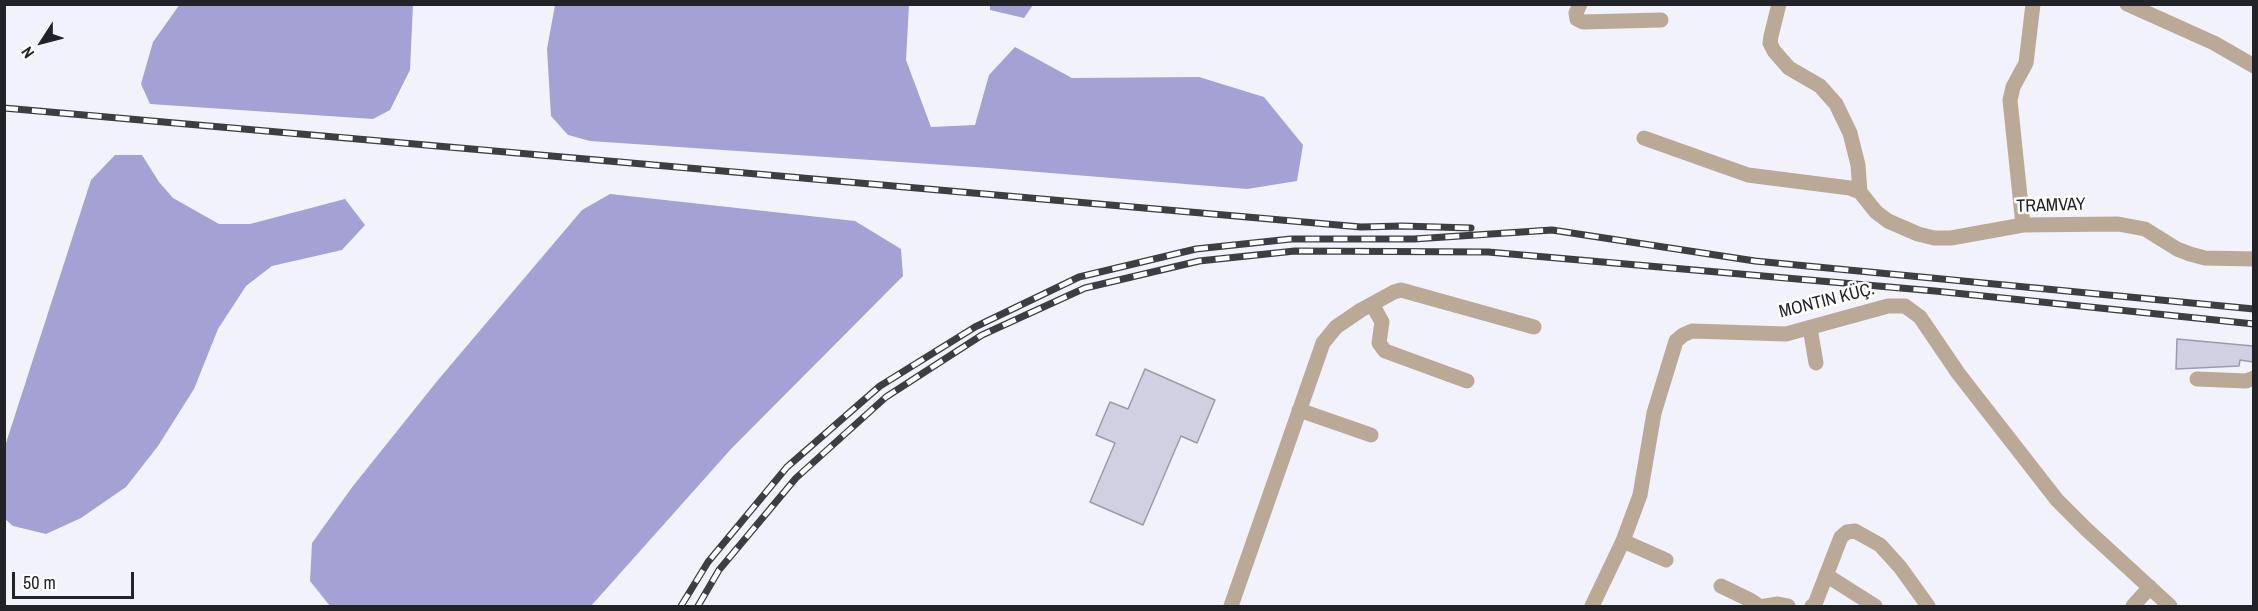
<!DOCTYPE html>
<meta charset="utf-8">
<style>
body{margin:0}
#map{position:relative;width:2258px;height:611px;overflow:hidden;background:#f2f2fd;font-family:"Archivo Narrow",sans-serif}
canvas{display:block}
.frame{position:absolute;inset:0;border:6px solid #222229;pointer-events:none}
.north{position:absolute;left:12px;top:12px;width:60px;height:60px;-webkit-text-stroke:4px #fff;paint-order:stroke;rotate:234deg;font-size:16px;font-weight:700;line-height:24px;text-align:center;color:#222229}
.north::after{content:'';display:block;margin:auto;width:21px;height:27px;background:#222229;clip-path:polygon(50% 0,100% 100%,50% 72%,0 100%)}
.scale{position:absolute;left:12px;top:572px;width:122px;height:27px;box-sizing:border-box;border:3px solid #222229;border-top:0;padding-left:8px;font-size:18px;line-height:21px;white-space:nowrap;color:#222229;-webkit-text-stroke:4px #fff;paint-order:stroke}
</style>
<div id="map">
<canvas width="2258" height="611"></canvas>
<div class="frame"></div>
<div class="north">N</div>
<div class="scale">50 m</div>
</div>
<script>
const ctx = document.querySelector('canvas').getContext('2d');
ctx.lineJoin = 'round';
function fill(path, color) { ctx.fillStyle = color; ctx.fill(path, 'evenodd'); }
const shape = rows => new Path2D(rows.map(r => 'M' + r).join(''));
function strokePath(path, color, width, dash) { ctx.strokeStyle = color; ctx.lineWidth = width; ctx.lineCap = dash ? 'butt' : 'round'; ctx.setLineDash(dash || []); ctx.stroke(path); }
function drawText(font, color, halo, rows, align = 'center') {
  ctx.font = font + ' "Archivo Narrow",sans-serif'; ctx.lineWidth = 5; ctx.setLineDash([]); ctx.textBaseline = 'middle'; ctx.strokeStyle = halo; ctx.fillStyle = color; for (const [text, x, y, turn = 0] of rows) {
    ctx.save(); ctx.translate(x, y); ctx.rotate((+turn || 0) * Math.PI / 180); ctx.textAlign = isNaN(turn) ? turn : align; if (halo) ctx.strokeText(text, 0, 0); ctx.fillText(text, 0, 0); ctx.restore();
  }
}
fill(shape([
 [180,4,413,5,410,70,390,110,373,119,150,104,141,84,153,42],
 [555,5,909,5,906,60,931,127,975,125,989,75,1015,47,1072,78,1199,77,1264,97,1303,145,1297,181,1247,189,989,168,590,141,568,135,551,116,547,49],
 [990,5,990,4,1033,5,1024,18,990,10],
 [115,155,142,155,159,182,173,198,219,224,250,224,345,199,365,225,342,250,272,266,246,286,218,329,194,389,158,446,126,487,81,518,46,534,13,526,5,519,5,446,91,180],
 [610,194,855,221,901,249,903,276,731,449,591,606,330,606,310,581,312,543,353,486,438,380,582,210]
]), '#a4a1d4');
const building = shape([
 [2177,339,2253,346,2253,362,2240,360,2239,366,2176,369,2177,339],
 [1145,369,1215,400,1197,443,1181,436,1143,525,1090,502,1115,443,1096,435,1110,402,1128,409,1145,369]
]);
fill(building, '#d1d0e3');
strokePath(building, '#9b9bac', 1.5);
strokePath(shape([
 [1580,4,1576,13,1577,19,1583,22,1661,20],
 [1779,4,1771,36,1770,43,1774,51,1789,68,1820,86,1836,104,1850,133,1858,165,1860,192,1876,212,1888,221,1918,234,1934,238,1951,238,2023,225,2118,224,2145,229,2177,249,2190,254,2205,258,2254,259],
 [2127,4,2214,43,2254,66],
 [1644,138,1748,175,1850,188,1860,192],
 [2023,225,2010,100,2013,87,2026,63,2033,4],
 [1372,304,1382,322,1379,343,1385,351,1467,381],
 [1810,328,1816,363],
 [2197,379,2246,381,2254,378],
 [1299,410,1371,435],
 [1623,541,1666,560],
 [1826,575,1875,606],
 [1721,586,1750,600,1759,606],
 [1231,606,1323,343,1336,327,1361,310,1394,292,1401,290,1534,327],
 [1592,606,1623,541,1640,495,1654,413,1676,341,1683,335,1692,331,1786,334,1888,306,1905,306,1920,317,1958,373,2057,500,2086,529,2170,606],
 [1765,606,1778,604,1788,606],
 [1812,606,1815,604,1841,537,1847,532,1855,531,1880,545,1900,567,1928,606],
 [2133,606,2150,587]
]), '#bba997', 15);
const rail = shape([
 [4,108,1361,227,1402,226,1471,228],
 [681,606,708,562,787,467,880,386,975,327,1079,277,1196,249,1291,239,1414,239,1552,230,1755,261,2254,309],
 [698,606,719,570,796,478,886,397,982,335,1085,288,1199,261,1295,251,1488,252,1935,291,2254,324]
]);
strokePath(rail, '#3d3d44', 7);
strokePath(rail, '#fff', 4.5, [14]);
drawText('18px', '#222229', '#fff', [
 ["TRAMVAY",2051,206,-2],
 ["MONTIN KÜÇ.",1827,301,-14]
]);
</script>
